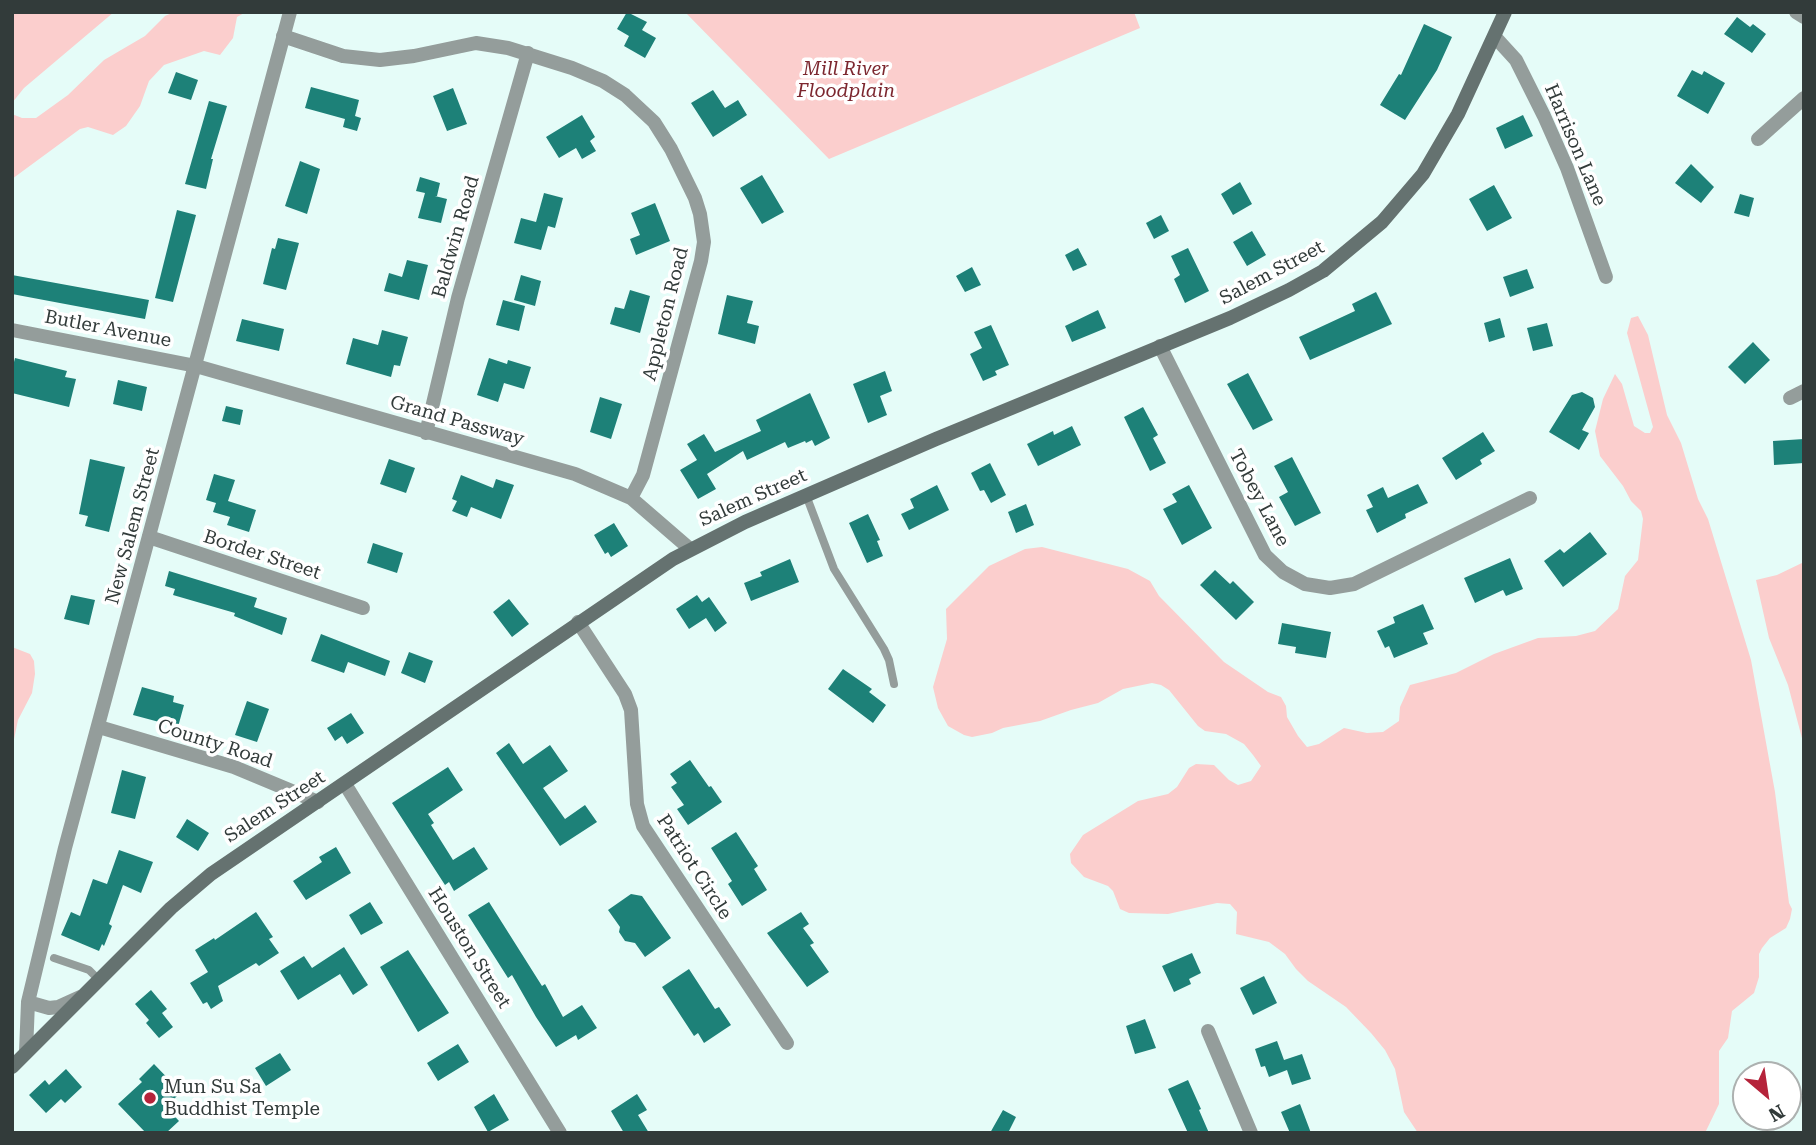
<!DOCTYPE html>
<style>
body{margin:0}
#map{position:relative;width:1816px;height:1145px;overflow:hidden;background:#e5fcf8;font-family:"Roboto Serif",serif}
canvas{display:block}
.frame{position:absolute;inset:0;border:14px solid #323b3a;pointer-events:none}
.north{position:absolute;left:1732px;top:1061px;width:70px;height:70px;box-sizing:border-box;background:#fff;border:2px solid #adb1b0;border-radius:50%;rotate:151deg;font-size:19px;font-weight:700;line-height:28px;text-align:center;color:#323b3a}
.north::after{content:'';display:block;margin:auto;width:24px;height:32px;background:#b5233a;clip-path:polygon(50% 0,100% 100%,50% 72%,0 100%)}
</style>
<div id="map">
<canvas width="1816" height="1145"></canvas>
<div class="frame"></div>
<div class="north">N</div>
</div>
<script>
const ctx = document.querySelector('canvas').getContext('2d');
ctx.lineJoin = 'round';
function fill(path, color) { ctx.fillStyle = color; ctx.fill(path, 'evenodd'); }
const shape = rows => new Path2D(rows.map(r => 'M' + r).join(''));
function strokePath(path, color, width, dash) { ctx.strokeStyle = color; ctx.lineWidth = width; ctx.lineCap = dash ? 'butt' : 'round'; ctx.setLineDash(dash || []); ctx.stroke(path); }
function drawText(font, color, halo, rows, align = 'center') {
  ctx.font = font + ' "Roboto Serif",serif'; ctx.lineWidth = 7; ctx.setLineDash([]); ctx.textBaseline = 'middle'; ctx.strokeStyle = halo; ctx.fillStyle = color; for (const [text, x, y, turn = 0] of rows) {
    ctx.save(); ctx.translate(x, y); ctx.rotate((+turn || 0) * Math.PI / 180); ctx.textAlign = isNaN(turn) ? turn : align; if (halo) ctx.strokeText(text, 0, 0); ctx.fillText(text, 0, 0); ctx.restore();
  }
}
fill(shape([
 [12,12,114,12,24,88,12,103],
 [174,12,246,12,237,17,233,38,220,55,204,51,164,65,149,81,140,106,126,126,113,135,88,127,80,129,12,179,12,114,22,118,36,118,68,95,104,60,145,36,165,16],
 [685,12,1134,12,1140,28,829,159],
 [1638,316,1648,335,1667,415,1681,443,1698,499,1708,519,1751,660,1775,792,1789,903,1792,909,1790,919,1786,928,1770,938,1762,948,1759,954,1759,977,1754,993,1732,1011,1728,1038,1719,1051,1719,1104,1705,1133,1418,1133,1404,1112,1395,1069,1385,1050,1371,1033,1346,1007,1308,981,1296,969,1285,954,1269,942,1236,934,1237,912,1230,904,1217,903,1168,914,1129,913,1120,909,1113,891,1108,886,1084,877,1071,863,1070,854,1083,835,1138,801,1168,794,1177,787,1189,768,1196,764,1214,765,1229,780,1238,785,1251,781,1261,766,1253,755,1244,744,1226,734,1205,731,1198,726,1169,690,1161,685,1152,683,1123,689,1098,703,1071,710,1040,721,1003,728,992,733,972,737,964,735,948,726,938,708,933,687,947,639,946,609,989,566,1025,549,1042,547,1128,569,1150,581,1159,596,1224,662,1268,692,1281,697,1286,706,1287,717,1298,736,1307,747,1319,744,1344,728,1367,733,1383,732,1399,721,1400,707,1410,685,1456,673,1494,654,1538,638,1576,636,1595,631,1618,609,1625,576,1638,560,1643,519,1641,511,1631,501,1623,486,1600,456,1595,431,1603,399,1615,374,1622,384,1634,426,1645,433,1650,433,1653,427,1627,333,1631,318],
 [1804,562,1803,615,1804,746,1788,685,1769,638,1756,580,1777,575],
 [12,647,30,654,34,661,35,674,32,693,18,720,12,749]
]), '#fbcecd');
fill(shape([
 [627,12,647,22,642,30,656,38,645,58,624,46,629,36,617,29],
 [1737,17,1750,27,1753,24,1766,34,1752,53,1724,34],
 [1424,24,1452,37,1437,70,1405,120,1380,105,1399,74,1401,75],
 [1692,70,1702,75,1704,71,1725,83,1708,114,1677,96],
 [176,72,198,80,191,100,168,93],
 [311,87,359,100,355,116,361,118,357,131,343,127,345,119,305,108],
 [453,88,467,124,447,131,433,96],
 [713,90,725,108,738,100,747,115,713,137,691,103],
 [209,101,227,106,211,159,213,159,206,189,185,184],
 [582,115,595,137,590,141,596,151,582,159,576,148,559,158,546,137],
 [1523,115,1533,136,1505,149,1496,128],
 [300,161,320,169,307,214,285,206],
 [1691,164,1714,187,1701,203,1675,183],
 [762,175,784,212,762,224,740,188],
 [420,177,440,183,437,196,435,196,447,199,441,223,418,218,425,193,416,191],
 [1240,182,1252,204,1233,215,1221,194],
 [1494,185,1512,218,1487,231,1469,199],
 [544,193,563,198,555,228,548,226,541,250,514,243,521,218,536,222],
 [1740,194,1754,198,1749,217,1734,213],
 [655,203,670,241,636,255,630,239,640,235,631,213],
 [177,210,196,215,173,302,155,298],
 [1161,215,1169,231,1154,239,1146,223],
 [1252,231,1266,255,1247,266,1233,242],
 [278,238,299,243,286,290,263,284,272,248,275,249],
 [1078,248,1087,265,1073,271,1065,255],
 [1188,248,1209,291,1185,303,1174,279,1180,275,1171,256],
 [407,260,428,265,419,300,384,291,389,273,402,277],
 [972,267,981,285,965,292,956,276],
 [1527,269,1534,288,1510,297,1503,277],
 [12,275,149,300,145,319,12,294],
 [521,275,541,281,535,306,514,300],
 [630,290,650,296,640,333,610,324,615,307,624,309],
 [1376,292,1392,324,1310,360,1299,337,1355,311,1352,304],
 [727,295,753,301,747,323,759,326,755,344,718,334],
 [503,300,525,306,519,331,496,325],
 [1098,310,1106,328,1072,342,1065,326],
 [1500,318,1505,337,1489,342,1484,323],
 [242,319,284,329,279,351,236,341],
 [1547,323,1553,346,1533,351,1527,328],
 [991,325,1009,365,995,371,997,375,983,381,970,354,982,348,974,332],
 [382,330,408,337,400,366,394,365,391,377,346,364,353,338,378,345],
 [1753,342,1770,360,1745,384,1728,367],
 [15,358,67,371,65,377,76,379,69,407,12,393,12,370],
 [489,358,507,364,508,360,531,367,524,389,504,383,498,402,477,395],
 [885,371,892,391,880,396,887,415,868,423,853,384],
 [1248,373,1273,420,1253,430,1227,384],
 [118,380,147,387,142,411,113,404],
 [1582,392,1593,398,1595,407,1582,430,1589,433,1579,450,1549,432,1572,395],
 [810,393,830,438,815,446,812,440,806,443,805,441,788,448,785,442,747,460,743,451,707,474,716,489,698,499,680,470,697,460,687,444,704,434,715,452,761,431,756,420],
 [600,397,622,404,611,439,590,432],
 [226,406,243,410,240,425,222,421],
 [1143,407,1158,435,1153,438,1166,463,1150,471,1124,417],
 [1072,426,1081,445,1038,466,1027,444,1053,431,1054,435],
 [1483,432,1495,451,1480,460,1482,464,1456,480,1442,458],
 [1804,439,1804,463,1774,465,1773,441],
 [1292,457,1321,513,1295,526,1279,497,1288,492,1274,466],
 [90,459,125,467,109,532,85,526,88,516,79,514],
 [389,459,415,468,406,493,380,484],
 [990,463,1006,495,991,503,984,490,980,491,971,473],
 [214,474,235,480,228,501,256,510,249,532,227,525,230,517,213,512,216,503,206,500],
 [461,475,493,488,496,479,514,485,501,519,471,507,467,517,452,511,457,501,452,499],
 [1418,484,1428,503,1405,514,1406,518,1377,533,1366,510,1373,507,1367,495,1383,487,1388,498],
 [937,485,949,510,909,530,901,514,914,508,910,499],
 [1189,485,1212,528,1182,545,1163,509,1177,502,1172,494],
 [1026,504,1034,525,1016,533,1008,512],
 [868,514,880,540,877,541,883,556,867,563,849,523],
 [614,523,628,546,611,557,608,552,605,554,594,535],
 [1590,532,1607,554,1563,587,1544,561,1560,549,1564,553],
 [373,543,403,553,397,573,367,563],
 [1510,558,1523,589,1506,596,1503,590,1475,603,1464,578],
 [790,559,799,582,751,601,744,583,762,576,760,572],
 [1215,570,1230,584,1233,581,1254,602,1236,620,1200,585],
 [169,571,257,598,254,607,287,618,282,635,234,616,235,613,173,595,175,589,165,586],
 [71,595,95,600,89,625,64,619],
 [697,595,702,602,709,597,727,623,715,632,706,618,689,629,676,609],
 [509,599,529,624,512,637,493,612],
 [1423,604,1434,629,1423,633,1428,644,1394,658,1389,646,1385,648,1377,631,1395,623,1393,617],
 [1282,623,1331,632,1326,658,1295,653,1296,647,1278,644],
 [321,634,390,661,385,676,348,662,344,673,311,661],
 [409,652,433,661,425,683,401,673],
 [843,669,872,689,869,692,886,705,873,723,828,689],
 [142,687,174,696,173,702,184,705,178,727,133,715],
 [247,701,269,709,257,742,235,735],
 [351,713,364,733,347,744,342,736,335,741,327,728],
 [509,743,523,764,550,745,568,771,543,788,565,819,585,805,597,822,560,846,496,753],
 [690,760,709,787,711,786,722,802,688,825,677,809,684,805,671,787,677,783,670,774],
 [448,767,463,790,428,814,434,823,431,825,453,860,474,847,488,869,454,891,449,882,445,885,392,803],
 [122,770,146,777,135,819,111,813],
 [187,819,209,833,198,851,176,837],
 [736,832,758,866,754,869,767,890,742,906,728,884,732,881,711,848],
 [336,847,351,873,306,900,293,881,322,862,319,857],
 [119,850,153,862,141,893,123,885,109,924,112,926,104,946,102,944,99,951,61,935,71,912,80,916,93,879,107,884],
 [631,894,642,896,671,938,645,957,635,943,625,941,619,932,620,927,608,910],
 [370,902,383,923,361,935,349,915],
 [489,902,542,986,545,984,563,1017,582,1005,597,1028,578,1040,576,1035,556,1047,536,1017,512,975,508,978,468,915],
 [256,912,273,937,269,939,279,953,259,966,256,963,218,986,223,1001,211,1009,207,1002,203,1004,190,983,208,972,195,950,214,938,215,940],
 [801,912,809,924,803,928,814,943,810,945,829,972,807,987,767,933],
 [344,947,368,985,353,995,340,974,298,1000,280,971,304,956,312,968],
 [408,950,449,1013,418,1032,380,967],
 [1192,953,1201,973,1189,979,1191,984,1174,992,1162,966],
 [689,969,715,1009,719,1007,731,1025,704,1043,698,1033,694,1036,662,987],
 [1264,976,1277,1003,1253,1015,1240,988],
 [151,990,167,1009,162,1013,173,1027,159,1038,146,1023,149,1020,135,1004],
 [1145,1019,1156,1048,1135,1054,1126,1026],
 [1277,1041,1284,1060,1302,1054,1311,1079,1292,1085,1287,1070,1269,1077,1265,1066,1261,1067,1255,1049],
 [458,1044,469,1062,438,1081,427,1063],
 [280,1053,291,1070,266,1086,255,1068],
 [154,1064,181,1092,166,1107,179,1121,166,1133,146,1133,118,1104,142,1082,139,1079],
 [66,1069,82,1087,65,1103,61,1099,46,1113,29,1095,45,1080,49,1085],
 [1188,1080,1201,1109,1199,1110,1209,1133,1188,1133,1168,1089],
 [494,1094,509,1120,488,1132,474,1107],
 [637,1094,647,1110,638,1115,649,1133,624,1133,611,1111],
 [1300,1104,1311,1133,1290,1133,1281,1112],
 [1003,1110,1016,1117,1008,1133,990,1133]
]), '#1d8178');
strokePath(shape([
 [806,495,834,569,884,649,889,660,894,684],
 [54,958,89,970,99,980]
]), '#949d9b', 8);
strokePath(shape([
 [1796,12,1804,17],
 [283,36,343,56,380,60,414,56,476,43,508,48,572,68,603,81,625,95,654,122,671,149,695,198,700,214,704,242,701,261,643,475,631,498],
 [1495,37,1516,60,1544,116,1567,168,1606,277],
 [1758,139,1804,98],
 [12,330,196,366,575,474,631,498,690,549],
 [1160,346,1265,555,1283,572,1305,584,1330,588,1354,584,1530,498],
 [1790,398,1804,391],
 [426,433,458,298,528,53],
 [149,537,363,608],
 [578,622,625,694,631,710,637,804,643,826,787,1043],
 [99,727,234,767,318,802],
 [345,784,560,1133],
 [1208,1031,1251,1133]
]), '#949d9b', 14);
strokePath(shape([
 [28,1002,49,1008,58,1007,80,997],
 [26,1052,28,1002,65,848,290,12]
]), '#949d9b', 14);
strokePath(shape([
 [12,1067,171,908,211,874,673,559,745,522,936,439,1230,318,1289,290,1323,271,1382,222,1423,174,1458,114,1505,12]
]), '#657270', 14);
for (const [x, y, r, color] of [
 [150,1098,7,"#b5233a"]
]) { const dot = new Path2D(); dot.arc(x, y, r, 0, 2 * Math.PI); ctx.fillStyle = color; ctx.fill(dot); strokePath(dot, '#fff', 2.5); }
drawText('italic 19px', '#7c272f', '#fff', [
 ["Mill River",846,69],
 ["Floodplain",846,91]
]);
drawText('19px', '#323b3a', '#fff', [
 ["Harrison Lane",1575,145,67],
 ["Baldwin Road",456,237,-74],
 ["Salem Street",1272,273,-28],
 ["Appleton Road",666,314,-76],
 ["Butler Avenue",108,329,11],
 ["Grand Passway",457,421,16],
 ["Salem Street",753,498,-24],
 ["Tobey Lane",1259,498,62],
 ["New Salem Street",133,526,-75],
 ["Border Street",262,555,18],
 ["County Road",215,744,18],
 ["Salem Street",275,807,-33],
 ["Patriot Circle",694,867,57],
 ["Houston Street",469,948,58]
]);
drawText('19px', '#323b3a', '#fff', [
 ["Mun Su Sa",164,1087],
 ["Buddhist Temple",164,1109]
], 'left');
</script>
